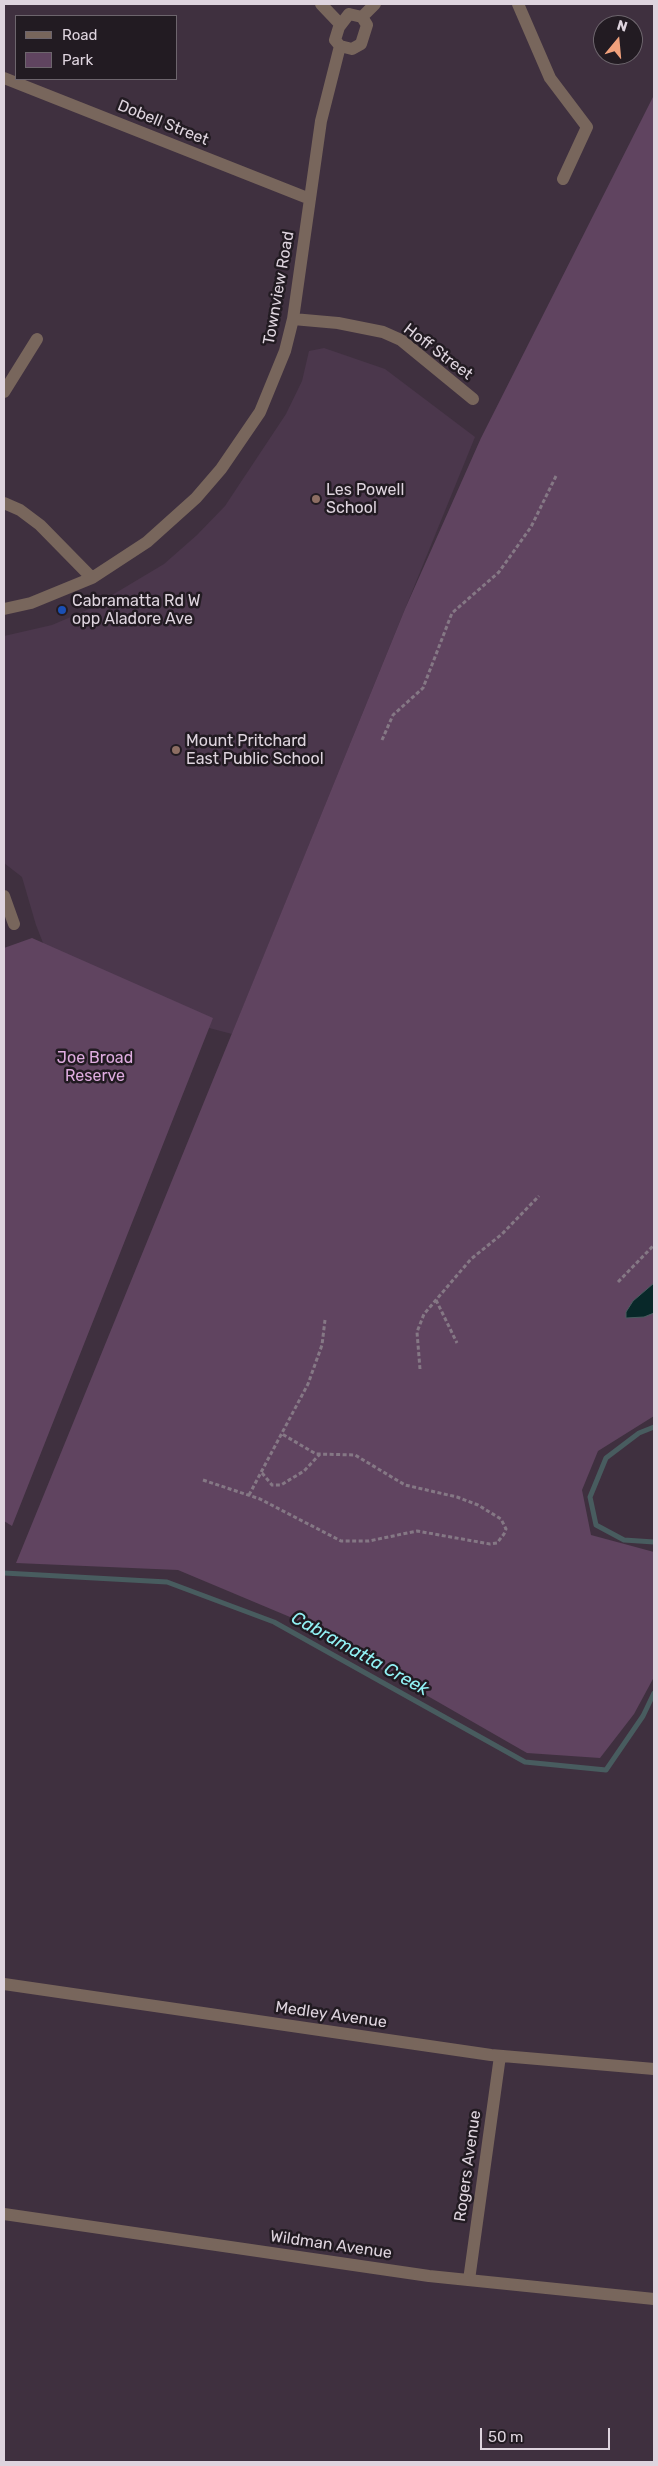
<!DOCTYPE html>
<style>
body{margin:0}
#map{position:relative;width:658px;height:2466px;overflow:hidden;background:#3f303f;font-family:Rubik,sans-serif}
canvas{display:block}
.frame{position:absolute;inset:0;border:5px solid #ded4de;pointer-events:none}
.legend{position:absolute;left:15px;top:15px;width:162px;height:65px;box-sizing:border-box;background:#221b22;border:1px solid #6d656d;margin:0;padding:6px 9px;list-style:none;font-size:15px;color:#ded4de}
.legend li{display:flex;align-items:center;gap:10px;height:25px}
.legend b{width:25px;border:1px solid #6d656d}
.north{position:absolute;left:593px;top:15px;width:50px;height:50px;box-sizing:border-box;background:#221b22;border:1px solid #6d656d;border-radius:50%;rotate:17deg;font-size:14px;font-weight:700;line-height:20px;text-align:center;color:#ded4de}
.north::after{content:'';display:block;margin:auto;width:18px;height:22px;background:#f1a17c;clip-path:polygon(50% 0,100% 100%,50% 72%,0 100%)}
.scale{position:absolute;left:480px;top:2428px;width:130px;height:22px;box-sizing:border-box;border:2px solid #ded4de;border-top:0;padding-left:6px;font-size:15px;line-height:18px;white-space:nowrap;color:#ded4de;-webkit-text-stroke:4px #221b22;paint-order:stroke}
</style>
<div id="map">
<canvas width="658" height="2466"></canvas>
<div class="frame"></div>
<ul class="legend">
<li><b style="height:6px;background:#78665c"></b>Road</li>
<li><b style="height:14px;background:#604460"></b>Park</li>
</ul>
<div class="north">N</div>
<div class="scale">50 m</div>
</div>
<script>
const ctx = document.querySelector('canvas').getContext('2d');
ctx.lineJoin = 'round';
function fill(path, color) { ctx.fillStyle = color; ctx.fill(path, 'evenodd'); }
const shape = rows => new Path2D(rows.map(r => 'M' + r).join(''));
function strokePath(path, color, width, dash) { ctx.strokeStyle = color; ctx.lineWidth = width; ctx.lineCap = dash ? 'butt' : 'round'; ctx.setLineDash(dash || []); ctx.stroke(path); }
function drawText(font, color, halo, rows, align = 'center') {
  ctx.font = font + ' Rubik,sans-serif'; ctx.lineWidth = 5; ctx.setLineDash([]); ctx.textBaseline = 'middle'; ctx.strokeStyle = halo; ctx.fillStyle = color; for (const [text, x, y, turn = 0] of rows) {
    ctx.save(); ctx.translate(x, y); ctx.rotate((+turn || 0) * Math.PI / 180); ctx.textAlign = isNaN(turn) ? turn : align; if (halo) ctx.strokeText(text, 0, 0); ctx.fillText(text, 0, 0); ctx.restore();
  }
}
fill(shape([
 [324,348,385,369,475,437,232,1034,61,989,36,925,22,877,4,863,4,636,52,625,87,610,164,564,197,535,225,506,286,414,302,381,309,351]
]), '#4b374c');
fill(shape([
 [654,95,654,1416,598,1451,582,1490,591,1535,654,1552,654,1677,634,1714,600,1758,527,1753,290,1617,178,1570,16,1563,405,609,481,438],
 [32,938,213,1018,12,1526,4,1521,4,948]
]), '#604460');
const water = shape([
 [654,1283,654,1313,644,1317,626,1318,626,1312,633,1301,654,1283]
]);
fill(water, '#082829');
strokePath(water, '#485c5f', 1);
strokePath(shape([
 [654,1427,639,1433,606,1458,590,1497,596,1525,624,1540,654,1542],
 [4,1573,167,1582,274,1622,525,1762,606,1770,643,1716,654,1693]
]), '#485c5f', 5);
strokePath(shape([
 [382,740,393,715,423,688,452,613,499,572,531,527,556,476],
 [618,1282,654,1245],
 [436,1300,457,1343],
 [420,1369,417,1332,424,1314,471,1259,502,1234,539,1196],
 [262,1473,272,1485,281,1485,304,1471,320,1454],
 [203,1480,260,1499,341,1541,369,1541,417,1531,490,1544,497,1543,504,1534,506,1529,501,1519,478,1505,457,1497,405,1485,355,1455,316,1454,282,1434],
 [249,1495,308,1384,322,1345,325,1320]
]), '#857885', 3, [4, 2.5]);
strokePath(shape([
 [321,4,340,24],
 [518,4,550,78,587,127,563,179],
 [349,14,362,17,367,25,361,44,352,49,340,46,335,40,339,27,349,14],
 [362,17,375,4],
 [4,78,310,199],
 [293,319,338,323,383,332,401,340,473,399],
 [4,392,37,339],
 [4,503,20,510,40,525,92,578],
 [4,609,31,603,92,578,147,542,196,498,221,469,260,412,285,351,293,319,321,121,340,46],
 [4,896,14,924],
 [4,1984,491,2055,654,2069],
 [4,2214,429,2276,654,2299],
 [469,2280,500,2056]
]), '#78665c', 12);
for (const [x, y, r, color] of [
 [316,499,5,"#8d6e63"],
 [62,610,5,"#1a4fb4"],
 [176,750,5,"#8d6e63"]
]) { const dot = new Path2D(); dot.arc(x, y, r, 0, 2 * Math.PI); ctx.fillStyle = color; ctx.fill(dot); strokePath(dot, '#221b22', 2); }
drawText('16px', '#ded4de', '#221b22', [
 ["Dobell Street",163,123,22],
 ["Townview Road",279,288,-80],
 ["Hoff Street",438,352,37],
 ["Medley Avenue",331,2015,8],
 ["Rogers Avenue",468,2166,-82],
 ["Wildman Avenue",331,2245,8]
]);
drawText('16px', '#ded4de', '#221b22', [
 ["Les Powell",326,490],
 ["School",326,508],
 ["Cabramatta Rd W",72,601],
 ["opp Aladore Ave",72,619],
 ["Mount Pritchard",186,741],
 ["East Public School",186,759]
], 'left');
drawText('16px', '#dface0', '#221b22', [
 ["Joe Broad",95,1058],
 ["Reserve",95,1076]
]);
drawText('italic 18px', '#92f3f6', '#221b22', [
 ["Cabramatta Creek",360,1654,29]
]);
</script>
